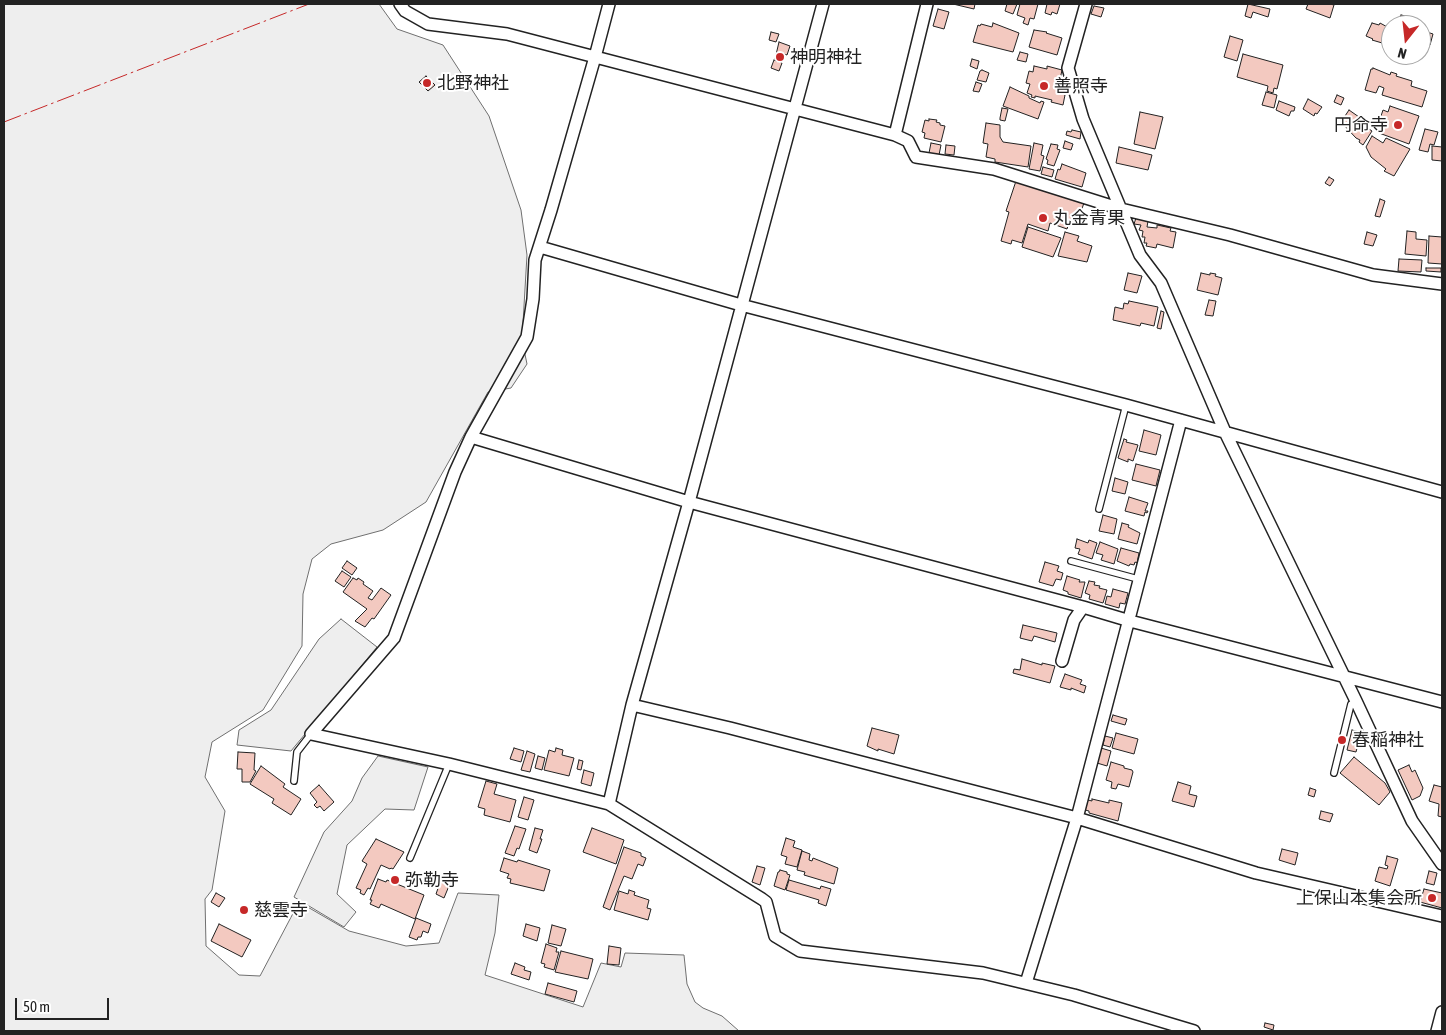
<!DOCTYPE html>
<meta charset="utf-8">
<style>
body{margin:0}
#map{position:relative;width:1446px;height:1035px;overflow:hidden;background:#fff;font-family:"Asap Condensed",sans-serif}
canvas{display:block}
.frame{position:absolute;inset:0;border:5px solid #222;pointer-events:none}
.north{position:absolute;left:1381px;top:15px;width:50px;height:50px;box-sizing:border-box;background:#fff;border:1px solid #a7a7a7;border-radius:50%;rotate:196deg;font-size:14px;font-weight:700;line-height:20px;text-align:center;color:#222}
.north::after{content:'';display:block;margin:auto;width:18px;height:22px;background:#c62828;clip-path:polygon(50% 0,100% 100%,50% 72%,0 100%)}
.scale{position:absolute;left:15px;top:998px;width:94px;height:22px;box-sizing:border-box;border:2px solid #222;border-top:0;padding-left:6px;font-size:15px;line-height:18px;white-space:nowrap;color:#222;-webkit-text-stroke:4px #fff;paint-order:stroke}
</style>
<div id="map">
<canvas width="1446" height="1035"></canvas>
<div class="frame"></div>
<div class="north">N</div>
<div class="scale">50 m</div>
</div>
<script>
const ctx = document.querySelector('canvas').getContext('2d');
ctx.lineJoin = 'round';
function fill(path, color) { ctx.fillStyle = color; ctx.fill(path, 'evenodd'); }
const shape = rows => new Path2D(rows.map(r => 'M' + r).join(''));
function strokePath(path, color, width, dash) { ctx.strokeStyle = color; ctx.lineWidth = width; ctx.lineCap = dash ? 'butt' : 'round'; ctx.setLineDash(dash || []); ctx.stroke(path); }
function drawText(font, color, halo, rows, align = 'center') {
  ctx.font = font + ' "Asap Condensed","Noto Sans JP",sans-serif'; ctx.lineWidth = 4; ctx.setLineDash([]); ctx.textBaseline = 'middle'; ctx.strokeStyle = halo; ctx.fillStyle = color; for (const [text, x, y, turn = 0] of rows) {
    ctx.save(); ctx.translate(x, y); ctx.rotate((+turn || 0) * Math.PI / 180); ctx.textAlign = isNaN(turn) ? turn : align; if (halo) ctx.strokeText(text, 0, 0); ctx.fillText(text, 0, 0); ctx.restore();
  }
}
const green = shape([
 [4,4,379,4,397,29,443,45,489,116,521,210,527,255,522,340,527,364,511,388,488,392,426,502,383,530,331,544,312,559,303,594,302,646,263,710,212,742,205,777,225,811,212,890,205,899,206,946,239,975,260,976,299,902,349,931,406,946,439,943,458,893,499,895,495,933,485,975,583,1007,601,963,621,967,625,953,684,955,687,984,695,1002,703,1008,722,1016,739,1031,4,1031,4,4],
 [341,619,377,647,291,751,237,745,239,730,271,710,319,639,341,619],
 [378,756,428,767,414,810,385,809,347,845,337,894,356,912,344,927,294,897,324,832,352,801,362,778,378,756]
]);
fill(green, '#eee');
strokePath(green, '#6f6f6f', 1);
const building = shape([
 [953,4,975,4,974,9,953,4],
 [1007,4,1017,4,1013,14,1005,11,1007,4],
 [1020,4,1038,4,1034,19,1030,18,1028,25,1023,23,1025,18,1017,15,1020,4],
 [1047,4,1060,4,1057,14,1052,12,1051,15,1045,13,1047,4],
 [1248,4,1270,9,1268,17,1253,12,1251,18,1245,16,1248,4],
 [1308,4,1330,4,1334,5,1330,18,1306,9,1308,4],
 [1094,6,1104,8,1101,17,1091,14,1094,6],
 [938,9,949,12,944,29,933,26,938,9],
 [1401,15,1411,17,1410,23,1415,25,1398,25,1401,15],
 [993,23,1019,33,1013,52,973,42,978,25,980,26,981,24,992,27,993,23],
 [1372,23,1379,25,1380,23,1391,29,1391,39,1389,45,1372,40,1373,39,1366,36,1372,23],
 [1034,30,1047,32,1046,33,1062,38,1057,55,1029,47,1034,30],
 [1421,30,1433,34,1430,45,1421,43,1421,30],
 [771,32,779,34,776,42,769,40,771,32],
 [1230,36,1243,40,1237,61,1224,57,1230,36],
 [779,42,790,46,787,55,784,54,781,61,775,59,779,42],
 [1020,52,1028,54,1026,62,1017,60,1020,52],
 [1243,54,1283,65,1277,89,1274,88,1273,93,1267,91,1268,86,1237,77,1243,54],
 [972,59,979,61,977,69,970,66,972,59],
 [774,60,782,63,779,71,771,68,774,60],
 [1034,66,1047,69,1047,66,1062,70,1058,89,1063,90,1062,94,1065,95,1063,105,1051,102,1052,100,1035,96,1035,98,1031,97,1032,95,1027,93,1030,84,1026,83,1029,71,1033,72,1034,66],
 [1373,68,1390,75,1391,72,1397,74,1396,76,1412,81,1411,86,1427,91,1422,107,1382,95,1384,88,1379,86,1376,93,1365,90,1371,69,1373,69,1373,68],
 [982,70,989,73,986,82,977,80,980,71,982,70],
 [426,76,435,85,428,91,419,82,426,76],
 [976,82,982,84,979,92,973,91,976,82],
 [1010,87,1029,96,1029,98,1040,103,1041,101,1044,102,1038,119,1003,106,1010,87],
 [1266,92,1277,95,1274,108,1262,105,1266,92],
 [1337,95,1344,98,1341,105,1334,102,1337,95],
 [1308,99,1322,107,1317,114,1315,113,1314,116,1303,109,1308,99],
 [1279,101,1295,107,1294,111,1291,111,1289,116,1276,110,1279,101],
 [1390,106,1419,116,1409,144,1379,133,1382,126,1378,125,1383,110,1388,112,1390,106],
 [1002,108,1008,109,1005,121,1000,120,1000,118,1002,108],
 [1349,110,1359,117,1357,121,1372,131,1363,145,1359,142,1360,140,1356,138,1341,122,1349,110],
 [1140,112,1163,117,1155,149,1134,144,1140,112],
 [929,119,937,120,936,122,940,123,940,125,945,126,941,142,924,138,925,133,922,132,925,120,929,121,929,119],
 [986,123,1000,125,1000,137,1003,142,1031,146,1028,167,995,162,995,159,986,157,988,144,983,143,986,123],
 [1425,129,1438,132,1434,145,1430,144,1428,152,1419,150,1425,129],
 [1072,130,1081,132,1080,139,1066,135,1067,131,1071,132,1072,130],
 [1372,136,1383,143,1386,138,1410,149,1394,176,1384,171,1386,169,1371,157,1366,147,1372,136],
 [1065,141,1073,144,1071,150,1063,148,1065,141],
 [931,143,941,145,939,155,929,153,931,143],
 [1034,143,1043,145,1041,155,1044,156,1040,171,1029,169,1034,143],
 [1051,144,1058,145,1057,149,1060,150,1054,166,1047,164,1048,160,1046,159,1051,144],
 [946,145,955,146,954,155,945,154,946,145],
 [1432,146,1442,147,1442,161,1432,160,1432,146],
 [1119,147,1152,155,1148,170,1116,163,1119,147],
 [1062,164,1086,173,1082,187,1055,179,1058,169,1060,170,1062,164],
 [1043,167,1054,170,1052,177,1041,174,1043,167],
 [1329,177,1334,180,1330,186,1325,183,1329,177],
 [1016,181,1084,203,1076,225,1069,223,1067,229,1050,223,1048,231,1028,224,1022,243,1012,240,1011,244,1001,241,1009,212,1006,211,1016,181],
 [1380,199,1385,201,1380,217,1375,216,1380,199],
 [1136,218,1148,221,1147,227,1157,228,1157,225,1171,228,1170,231,1176,232,1173,248,1157,244,1156,248,1146,246,1147,243,1144,243,1145,237,1142,237,1143,231,1139,230,1141,225,1134,224,1136,218],
 [1028,227,1061,238,1053,257,1022,247,1028,227],
 [1407,231,1416,232,1416,239,1427,240,1426,256,1405,254,1407,231],
 [1065,232,1079,236,1077,241,1092,246,1087,262,1058,256,1065,232],
 [1367,232,1377,235,1373,246,1364,244,1367,232],
 [1429,236,1442,237,1442,264,1428,263,1429,236],
 [1399,259,1422,260,1421,272,1398,271,1399,259],
 [1426,268,1441,268,1441,272,1426,271,1426,268],
 [1128,273,1142,276,1137,293,1124,290,1128,273],
 [1201,273,1210,275,1210,273,1216,274,1215,276,1222,278,1218,295,1197,290,1201,273],
 [1209,300,1216,301,1213,316,1205,315,1209,300],
 [1129,301,1158,307,1154,326,1141,323,1140,326,1113,320,1115,307,1123,309,1124,303,1128,304,1129,301],
 [1161,311,1164,312,1161,329,1157,328,1161,311],
 [1144,430,1161,435,1156,455,1139,451,1144,430],
 [1124,439,1127,440,1126,442,1138,445,1133,461,1128,459,1128,462,1118,458,1124,439],
 [1136,464,1160,470,1156,486,1132,480,1136,464],
 [1115,478,1128,482,1125,494,1112,491,1115,478],
 [1129,497,1148,503,1145,511,1148,511,1147,513,1145,512,1144,516,1125,511,1129,497],
 [1103,515,1117,519,1114,534,1099,531,1103,515],
 [1122,523,1129,525,1128,527,1140,533,1137,544,1118,539,1122,523],
 [1077,539,1088,543,1089,540,1097,543,1092,559,1078,554,1080,549,1075,548,1077,539],
 [1100,542,1118,549,1114,564,1101,560,1103,555,1096,553,1100,542],
 [1121,548,1139,553,1137,563,1135,562,1134,565,1130,564,1129,566,1117,561,1121,548],
 [347,561,357,568,352,575,342,568,347,561],
 [1045,562,1059,566,1057,571,1063,573,1061,580,1056,579,1053,586,1039,582,1045,562],
 [342,571,351,577,344,587,335,581,342,571],
 [1067,576,1080,580,1079,582,1085,582,1081,598,1068,594,1068,592,1063,590,1067,576],
 [353,578,357,580,358,578,364,582,363,584,373,591,368,598,372,600,381,588,391,595,374,619,372,618,365,627,355,621,367,609,343,592,353,578],
 [1089,581,1095,582,1094,585,1100,586,1099,588,1107,590,1103,603,1089,599,1090,595,1085,593,1089,581],
 [1113,589,1128,593,1125,604,1120,603,1119,608,1105,604,1107,596,1111,597,1113,589],
 [1023,625,1057,633,1055,642,1034,636,1032,641,1020,638,1023,625],
 [1022,659,1042,665,1042,663,1055,666,1050,683,1013,673,1014,669,1020,670,1022,659],
 [1065,674,1082,680,1080,684,1086,686,1084,693,1071,688,1071,690,1060,687,1065,674],
 [1113,715,1127,719,1125,725,1111,721,1113,715],
 [872,728,899,735,894,754,878,749,878,751,867,746,872,728],
 [1352,730,1363,733,1362,738,1360,737,1356,752,1347,750,1352,730],
 [1116,733,1138,739,1134,754,1112,748,1116,733],
 [1105,736,1113,738,1110,747,1103,745,1105,736],
 [514,748,524,751,521,762,510,759,514,748],
 [556,748,563,750,562,755,574,758,569,776,544,770,549,750,555,752,556,748],
 [1101,748,1111,751,1107,766,1097,763,1101,748],
 [527,751,535,754,530,772,521,770,527,751],
 [238,752,255,753,254,770,256,771,250,782,242,782,242,769,237,769,238,752],
 [538,756,545,758,542,770,535,768,538,756],
 [1354,757,1385,783,1390,792,1379,805,1340,773,1354,757],
 [579,760,583,761,581,770,577,769,579,760],
 [1111,762,1124,766,1124,768,1132,770,1133,772,1129,787,1118,784,1116,789,1111,788,1112,782,1106,780,1111,762],
 [1409,765,1412,772,1415,770,1423,788,1420,796,1412,800,1398,770,1409,765],
 [261,766,285,784,283,787,301,799,291,815,272,803,274,799,250,784,261,766],
 [584,770,594,773,591,786,581,783,584,770],
 [486,781,497,784,494,794,516,800,510,822,484,815,485,809,478,807,486,781],
 [1178,782,1191,786,1189,794,1197,796,1194,807,1172,801,1178,782],
 [319,785,334,802,324,811,320,806,317,808,314,805,317,802,310,793,319,785],
 [1434,785,1442,787,1442,817,1438,816,1439,804,1429,801,1434,785],
 [1310,788,1316,790,1314,797,1308,795,1310,788],
 [524,797,534,800,528,820,518,817,524,797],
 [1092,799,1109,803,1109,800,1122,803,1118,821,1089,813,1089,811,1085,810,1088,800,1092,801,1092,799],
 [1321,811,1333,814,1330,822,1319,819,1321,811],
 [515,826,526,829,519,849,517,848,514,856,505,853,515,826],
 [535,828,543,830,540,839,542,839,537,853,529,850,535,828],
 [592,828,624,840,616,864,583,852,592,828],
 [786,838,795,841,793,847,802,850,797,867,785,864,787,857,781,855,786,838],
 [376,839,404,852,393,869,391,868,390,869,381,865,370,889,368,888,364,895,360,893,361,890,356,888,367,864,362,861,376,839],
 [624,847,641,853,641,856,646,858,643,866,638,864,632,879,624,876,610,910,603,907,624,847],
 [1282,849,1298,853,1295,865,1279,860,1282,849],
 [802,851,810,854,809,860,812,861,813,858,838,868,834,884,804,875,805,872,797,870,802,851],
 [1387,856,1398,859,1390,886,1375,881,1379,867,1387,869,1388,866,1385,865,1387,856],
 [504,858,517,862,518,860,550,870,544,891,510,883,511,879,507,878,509,874,500,871,504,858],
 [757,866,765,868,760,885,752,882,757,866],
 [780,870,787,872,787,874,790,875,785,890,774,886,778,872,779,872,780,870],
 [1429,871,1437,873,1434,885,1426,883,1429,871],
 [442,877,451,881,444,898,436,894,442,877],
 [378,879,386,882,387,880,424,895,415,919,381,904,379,908,370,904,372,900,370,900,378,879],
 [789,880,820,889,821,886,831,889,826,906,818,903,819,900,786,890,789,880],
 [1424,889,1442,893,1442,908,1420,902,1424,889],
 [629,890,635,892,634,895,649,900,647,908,651,909,648,920,614,910,619,891,628,894,629,890],
 [216,893,225,898,219,907,211,902,216,893],
 [416,918,431,924,428,933,423,931,421,937,418,937,417,940,409,937,416,918],
 [219,924,251,940,242,957,211,941,219,924],
 [526,924,540,928,537,941,523,936,526,924],
 [552,925,566,929,561,946,548,943,552,925],
 [546,944,557,948,556,952,559,952,554,970,544,967,545,964,541,963,546,944],
 [609,946,621,948,619,965,607,964,609,946],
 [561,951,593,959,588,979,555,972,561,951],
 [515,963,525,967,524,970,531,972,529,980,511,974,515,963],
 [548,983,577,991,574,1002,545,994,548,983],
 [1265,1023,1274,1025,1273,1030,1264,1027,1265,1023]
]);
fill(building, '#f3c9c0');
strokePath(building, '#222', 1);
const service = shape([
 [1099,509,1126,405],
 [1071,561,1138,579],
 [1334,773,1351,704,1356,701],
 [294,781,297,752,311,734],
 [410,858,449,764]
]);
const minor = shape([
 [400,4,405,11,428,24,507,34,895,135,908,141,916,157,994,169,1121,209,1230,235,1373,275,1442,284],
 [609,4,595,57,551,210,535,260,533,299,527,337,471,437,455,472,394,638,311,734,449,764,609,804,762,899,766,902,775,936,800,951,983,973,1074,995,1194,1031],
 [1086,4,1068,68,1083,119,1140,255,1161,283,1225,432,1356,701,1412,821,1442,864],
 [895,135,927,4],
 [540,247,741,305,1126,405,1442,492],
 [471,437,689,502,1083,607,1130,621,1442,702],
 [1062,661,1074,620,1083,607],
 [632,705,730,728,1077,818,1256,873,1442,916],
 [609,804,632,705,689,502,823,4],
 [1026,983,1077,818,1181,420],
 [1437,1031,1442,1012]
]);
strokePath(service, '#222', 8);
strokePath(minor, '#222', 14);
strokePath(service, '#fff', 5.5);
strokePath(minor, '#fff', 11);
strokePath(shape([
 [4,122,309,4]
]), '#c62828', 1, [18, 4, 2.5, 4]);
for (const [x, y, r, color] of [
 [780,57,5,"#c62828"],
 [427,83,5,"#c62828"],
 [1044,86,5,"#c62828"],
 [1398,125,5,"#c62828"],
 [1043,218,5,"#c62828"],
 [1342,740,5,"#c62828"],
 [395,880,5,"#c62828"],
 [1432,898,5,"#c62828"],
 [244,910,5,"#c62828"]
]) { const dot = new Path2D(); dot.arc(x, y, r, 0, 2 * Math.PI); ctx.fillStyle = color; ctx.fill(dot); strokePath(dot, '#fff', 2); }
drawText('18px', '#222', '#fff', [
 ["神明神社",790,57],
 ["北野神社",437,83],
 ["善照寺",1054,86],
 ["円命寺",1388,125,"right"],
 ["丸金青果",1053,218],
 ["春稲神社",1352,740],
 ["弥勒寺",405,880],
 ["上保山本集会所",1422,898,"right"],
 ["慈雲寺",254,910]
], 'left');
</script>
